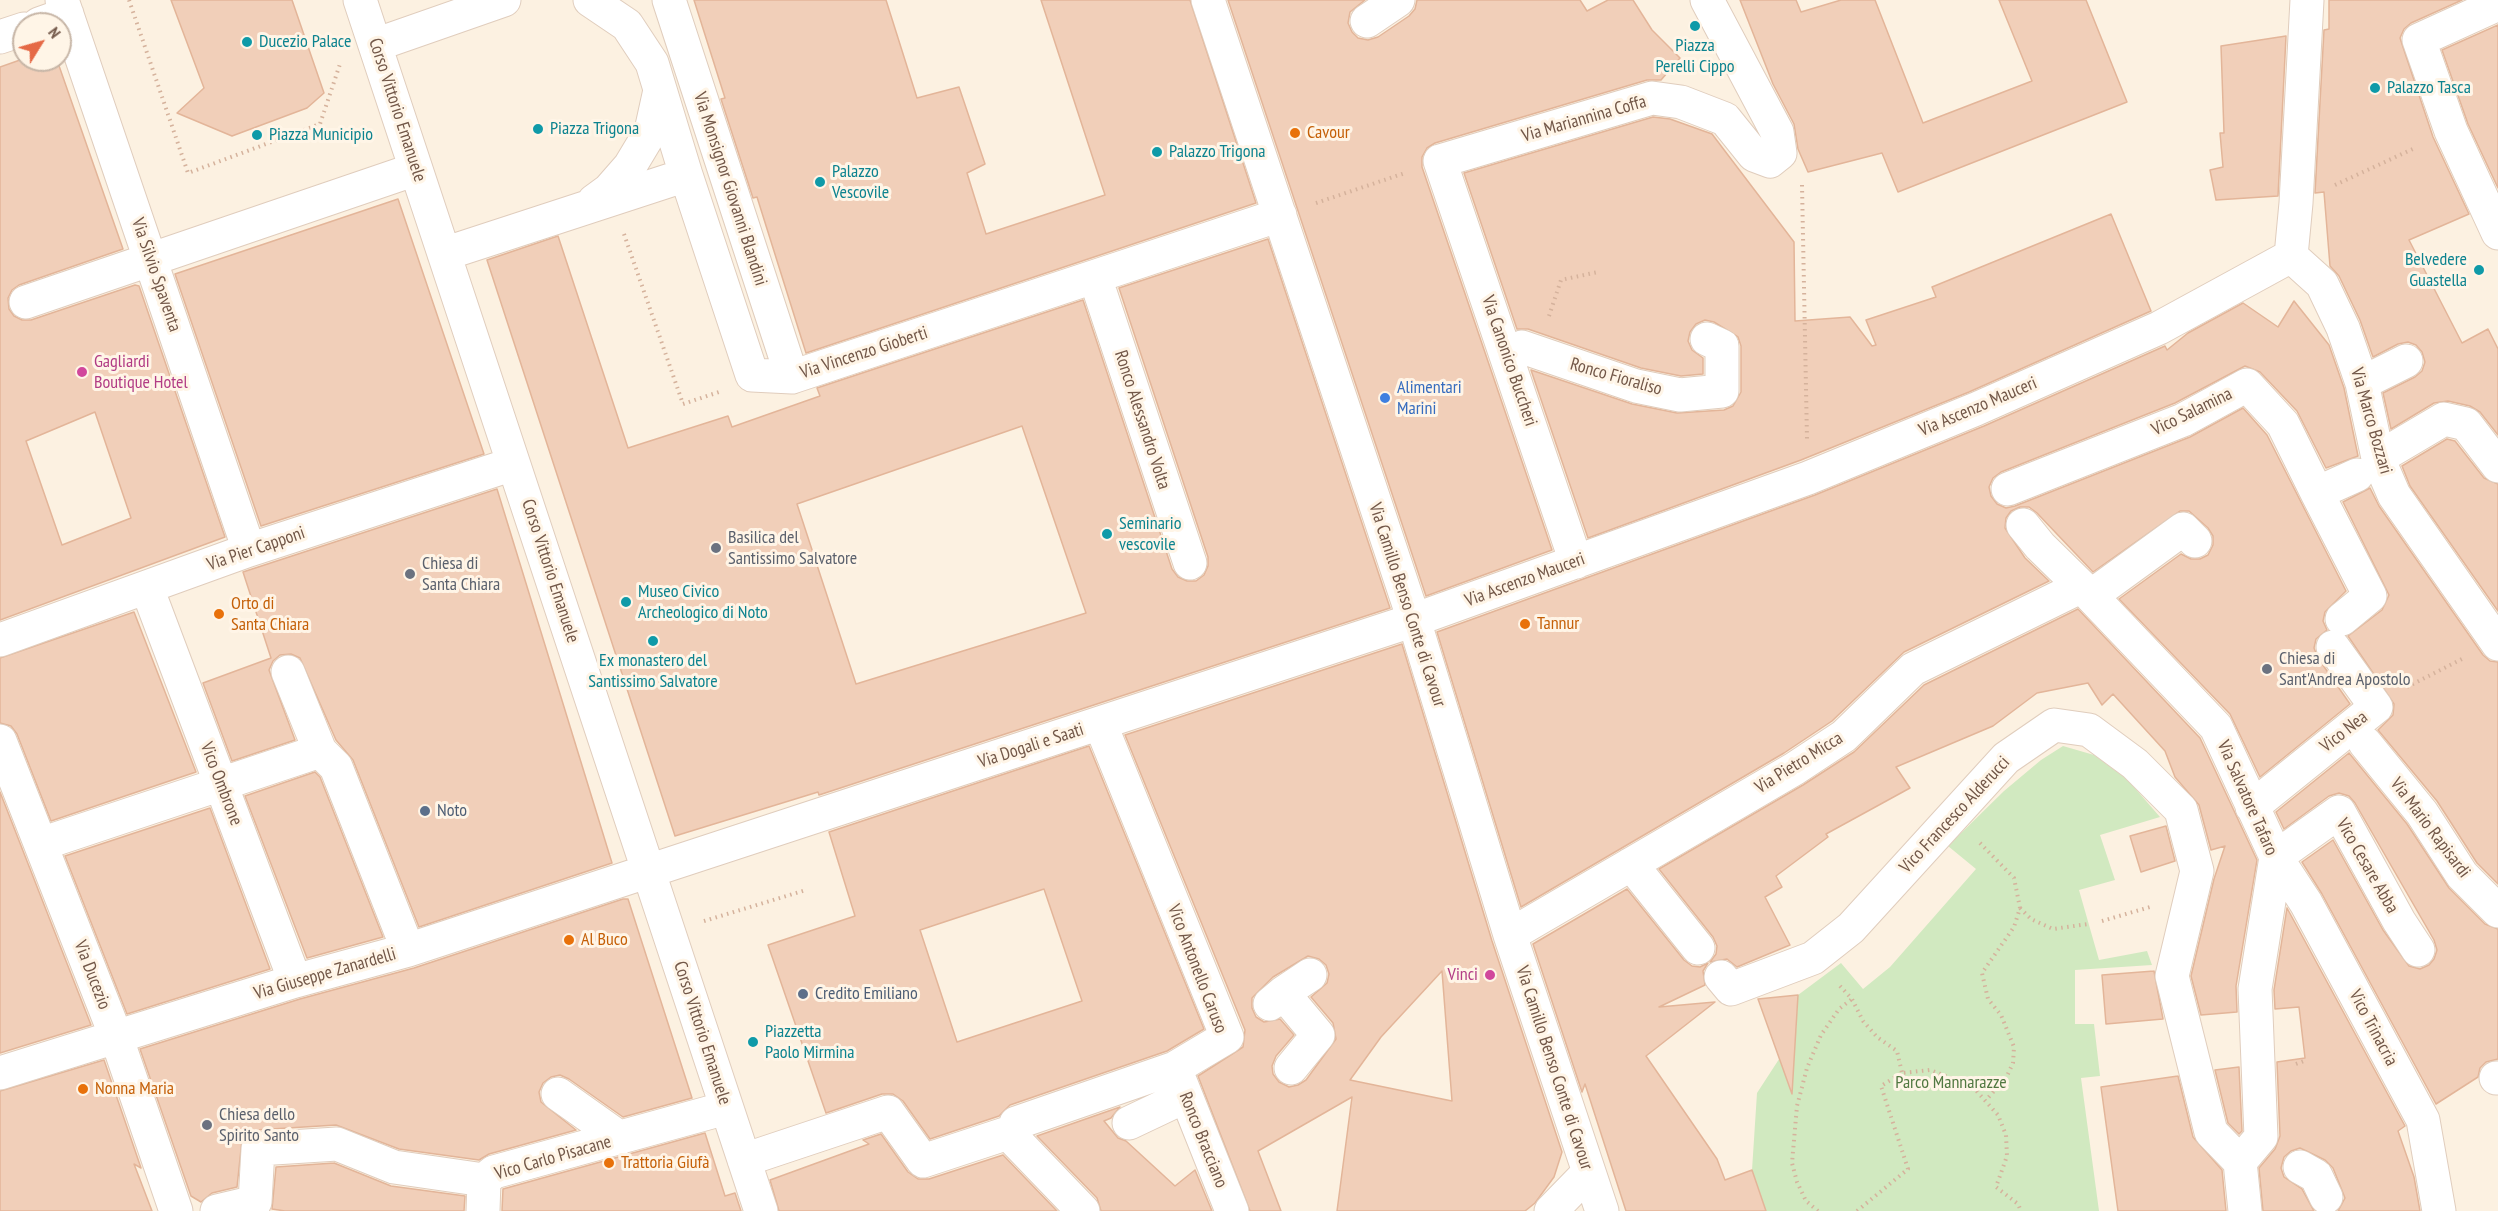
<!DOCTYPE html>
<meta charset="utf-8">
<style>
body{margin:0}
#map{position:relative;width:2498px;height:1211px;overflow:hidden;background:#fcf1e1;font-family:"PT Sans Narrow",sans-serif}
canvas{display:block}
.north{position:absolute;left:12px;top:12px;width:60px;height:60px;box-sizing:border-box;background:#fff5e7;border:2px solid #c7b6a7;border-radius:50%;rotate:53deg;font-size:16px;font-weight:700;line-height:24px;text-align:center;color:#725748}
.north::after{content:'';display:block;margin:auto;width:21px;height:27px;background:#e56946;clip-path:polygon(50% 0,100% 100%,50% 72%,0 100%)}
</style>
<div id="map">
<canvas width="2498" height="1211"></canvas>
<div class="north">N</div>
</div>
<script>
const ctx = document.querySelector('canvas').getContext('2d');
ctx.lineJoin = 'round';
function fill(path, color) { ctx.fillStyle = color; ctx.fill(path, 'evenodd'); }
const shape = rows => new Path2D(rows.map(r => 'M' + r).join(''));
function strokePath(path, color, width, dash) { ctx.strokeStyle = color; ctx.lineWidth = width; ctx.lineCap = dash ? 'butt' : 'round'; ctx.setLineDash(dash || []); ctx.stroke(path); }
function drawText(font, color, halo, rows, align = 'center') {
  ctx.font = font + ' "PT Sans Narrow",sans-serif'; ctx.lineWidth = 6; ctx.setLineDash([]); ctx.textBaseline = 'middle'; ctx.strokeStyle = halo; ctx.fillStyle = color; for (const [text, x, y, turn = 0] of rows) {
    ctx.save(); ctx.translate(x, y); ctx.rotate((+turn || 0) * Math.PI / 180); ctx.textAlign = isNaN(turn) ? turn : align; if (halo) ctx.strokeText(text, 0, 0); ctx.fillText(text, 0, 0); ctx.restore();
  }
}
fill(shape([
 [2063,746,2094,755,2127,779,2160,817,2100,835,2115,880,2079,890,2099,960,2147,951,2152,965,2075,970,2075,1024,2094,1024,2100,1076,2081,1078,2099,1211,1766,1211,1752,1170,1757,1093,1796,1033,1798,995,1841,963,1863,989,1890,967,1976,869,1948,846,2004,791,2041,760]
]), '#d1e9c0');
const building = shape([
 [171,0,292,0,324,93,307,108,232,136,177,113,204,88,171,0],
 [694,0,886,0,917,98,959,87,985,164,967,173,986,234,1105,195,1041,0,1190,0,1256,203,806,353,757,197,753,198,721,99,725,98,694,0],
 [1228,0,1365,0,1350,12,1348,23,1352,32,1358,38,1368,40,1378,37,1409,16,1415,9,1417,0,1580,0,1587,11,1608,0,1633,0,1652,30,1680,58,1661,80,1647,80,1435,143,1427,148,1422,157,1422,167,1552,550,1426,596,1228,0],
 [1740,0,1796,0,1801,12,1841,0,1875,0,1923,123,2032,81,1999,0,2086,0,2127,102,1898,192,1882,153,1808,172,1798,149,1794,124,1773,84,1740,0],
 [2329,0,2462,0,2411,23,2404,29,2400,38,2433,137,2469,214,2409,240,2462,343,2488,329,2498,349,2498,435,2480,412,2470,406,2448,401,2434,403,2391,429,2383,393,2415,377,2422,371,2425,362,2422,352,2416,345,2408,342,2398,344,2373,357,2360,320,2339,276,2330,266,2324,192,2315,193,2324,30,2329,29,2329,0],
 [2498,25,2498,188,2468,124,2442,50,2498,25],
 [2286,36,2278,196,2216,200,2210,170,2223,167,2220,133,2224,133,2221,46,2286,36],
 [20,60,57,60,123,249,19,285,12,290,8,298,9,309,14,316,22,320,31,320,135,285,139,286,225,537,0,620,0,67,20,60],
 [95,412,131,518,62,545,26,441,95,412],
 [1653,117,1670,119,1712,134,1794,242,1795,321,1850,317,1872,346,1876,345,1866,320,1936,297,1932,287,2111,214,2151,311,1969,392,1801,460,1588,538,1531,370,1632,404,1677,413,1724,410,1733,406,1741,392,1741,346,1738,337,1714,322,1705,320,1696,324,1690,332,1688,341,1692,350,1703,358,1703,374,1681,376,1641,368,1528,329,1517,329,1464,173,1653,117],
 [398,199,484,454,261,526,175,274,398,199],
 [558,236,628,448,728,416,732,427,820,396,817,388,1083,300,1172,569,1178,577,1187,581,1196,581,1204,575,1208,566,1208,557,1119,288,1268,239,1390,608,819,795,818,792,675,836,487,260,558,236],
 [1022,426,1086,613,856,684,797,504,1022,426],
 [2294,301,2329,345,2344,388,2358,456,2326,468,2297,411,2260,372,2245,366,2175,403,2001,472,1993,478,1989,487,1991,496,1997,504,2006,508,2015,506,2190,437,2243,408,2267,435,2346,591,2325,612,2323,621,2327,630,2316,639,2314,648,2318,658,2350,704,2260,777,2230,714,2119,599,2181,554,2191,559,2200,559,2208,555,2213,545,2213,536,2208,528,2189,511,2180,511,2093,572,2037,513,2029,507,2020,507,2011,511,2006,518,2005,528,2025,558,2049,581,1904,652,1832,721,1784,753,1521,907,1437,632,1815,495,1984,426,2165,346,2167,350,2188,333,2243,303,2278,327,2294,301],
 [2447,439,2455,441,2484,478,2498,484,2498,611,2410,486,2402,466,2447,439],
 [2370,488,2379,506,2483,655,2490,661,2498,662,2498,884,2477,863,2437,801,2378,730,2393,715,2394,704,2348,636,2382,610,2389,595,2343,502,2370,488],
 [497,489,612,863,419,927,353,760,336,740,300,658,291,654,280,655,273,661,269,670,295,740,232,761,203,683,271,658,243,572,497,489],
 [2078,609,2200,738,2257,860,2236,986,2237,1012,2201,1015,2191,976,2214,879,2225,846,2211,850,2199,805,2175,777,2165,751,2113,694,2102,705,2088,683,2037,693,1993,726,1896,767,1910,788,1826,834,1828,837,1776,876,1782,887,1765,897,1790,945,1737,967,1727,959,1710,962,1716,954,1717,946,1713,937,1659,869,1803,785,1854,752,1924,685,2078,609],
 [134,612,196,772,51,821,17,734,11,726,0,723,0,658,134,612],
 [1402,644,1492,941,1562,1152,1554,1177,1535,1203,1525,1211,1337,1211,1352,1097,1258,1151,1281,1211,1250,1211,1198,1076,1243,1047,1245,1030,1125,735,1402,644],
 [1308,956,1319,959,1326,965,1329,974,1327,983,1311,997,1333,1023,1336,1039,1306,1080,1298,1085,1289,1087,1279,1082,1273,1074,1272,1066,1276,1056,1294,1035,1280,1019,1264,1022,1256,1017,1252,1008,1252,998,1273,977,1308,956],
 [1442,971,1452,1101,1350,1080,1381,1037,1442,971],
 [1089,746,1204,1029,1167,1051,1010,1105,999,1116,930,1139,903,1101,893,1094,882,1094,826,1113,768,945,855,916,829,832,1089,746],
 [1044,889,1082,1001,957,1042,920,930,1044,889],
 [2349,753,2407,824,2449,888,2485,924,2498,929,2498,1059,2486,1062,2480,1068,2478,1077,2436,1104,2322,894,2302,862,2333,840,2383,930,2409,966,2420,969,2429,965,2434,959,2437,950,2434,940,2355,803,2349,796,2339,793,2329,796,2284,829,2276,812,2349,753],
 [315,772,320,777,383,937,307,958,245,796,315,772],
 [0,792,91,1025,0,1053,0,792],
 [210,808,270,969,127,1014,65,856,210,808],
 [2166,826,2175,861,2141,872,2130,836,2166,826],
 [1627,889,1684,960,1692,966,1700,967,1708,963,1703,971,1705,985,1659,1007,1715,1002,1646,1056,1717,1159,1725,1180,1752,1170,1766,1211,1626,1211,1585,1084,1582,1092,1533,944,1627,889],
 [623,899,628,899,692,1098,623,1117,569,1079,560,1075,551,1077,543,1083,539,1092,541,1102,576,1130,489,1154,479,1160,399,1149,336,1125,256,1130,248,1133,242,1140,237,1187,212,1193,201,1202,191,1196,140,1049,300,999,414,968,623,899],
 [2287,908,2405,1126,2398,1131,2414,1177,2420,1211,2338,1211,2345,1198,2333,1168,2325,1160,2300,1148,2291,1151,2284,1157,2281,1168,2284,1177,2302,1189,2314,1211,2263,1211,2259,1168,2275,1149,2280,1136,2277,1062,2305,1058,2299,1007,2275,1009,2274,990,2287,908],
 [2154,971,2163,1019,2106,1024,2102,975,2154,971],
 [1798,995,1792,1094,1758,999,1798,995],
 [104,1060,141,1168,134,1164,152,1211,0,1211,0,1091,104,1060],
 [2239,1067,2242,1131,2239,1134,2228,1123,2215,1070,2239,1067],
 [2178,1076,2193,1137,2222,1170,2226,1211,2118,1211,2101,1087,2178,1076],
 [1120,1107,1111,1118,1104,1121,1118,1138,1126,1141,1175,1186,1195,1170,1212,1211,1101,1211,1097,1198,1037,1136,1120,1107],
 [705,1133,725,1196,735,1193,741,1211,502,1211,503,1189,705,1133],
 [881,1134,908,1172,918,1179,929,1179,1003,1155,1057,1211,779,1211,770,1180,869,1144,863,1140,881,1134],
 [334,1163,391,1186,465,1196,464,1211,285,1211,272,1209,276,1167,334,1163]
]);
fill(building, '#f1cfb9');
strokePath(building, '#e3b599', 1.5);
const minor = shape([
 [62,0,249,550],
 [360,0,761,1211],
 [590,0,627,25,652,63,686,175],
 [669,0,792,377],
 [1208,0,1414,620,1510,935,1602,1211],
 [2498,4,2419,40,2451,131,2498,233],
 [1367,21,1398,0],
 [39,24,67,14],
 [0,37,24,29],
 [375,45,504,0],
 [594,201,609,190,630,166,651,131,660,90],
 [444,254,686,175,752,375,792,377,1280,215],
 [2291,256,2322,284,2343,328,2362,383,2378,458,2394,495,2498,644],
 [1095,277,1190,563],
 [26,302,416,169],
 [1522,347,1636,386,1680,395,1722,391,1722,346,1707,339],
 [2362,383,2406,361],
 [2378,458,2444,419,2466,424,2498,466],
 [2008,489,2183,420,2247,385,2283,424,2317,493,2357,475],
 [2317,493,2370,596,2342,619],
 [2023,525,2040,546,2091,596,2216,727,2276,857,2255,989,2261,1137,2240,1162,2245,1211],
 [1576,562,1440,161,1652,98,1681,102,1725,119,1754,155,1770,161,1780,153,1777,132,1707,0],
 [147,588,295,981],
 [2091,596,2183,529,2195,541],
 [0,640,249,550,513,464],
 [288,672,320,751,336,767,408,950],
 [0,741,117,1039,176,1211],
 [2365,743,2422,813,2462,875,2498,911],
 [2252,807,2376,707,2333,647],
 [41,844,320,751],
 [1631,864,1698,948],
 [1510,935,1794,769,1844,736,1913,669,2080,587],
 [2418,950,2399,921,2339,812,2276,857,2306,903,2423,1120,2439,1211],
 [1721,977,1731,989,1813,958,1851,928,2006,758,2054,725,2089,730,2135,764,2181,810,2197,871,2172,976,2211,1132,2240,1162],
 [1283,993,1310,975],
 [1270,1004,1283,993,1318,1035,1291,1068],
 [1175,1068,1232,1211],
 [0,1073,295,981,408,950,1414,620,1808,478,1976,409,2159,328,2291,256,2296,203,2307,0],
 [2496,1078,2498,1078],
 [558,1094,620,1138],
 [1016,1123,1175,1068,1227,1037,1100,723],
 [1129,1123,1186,1096],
 [744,1160,888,1112,923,1161,1008,1133,1083,1211],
 [2300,1167,2316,1176,2326,1197],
 [217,1211,255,1202,258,1149,337,1144,394,1167,484,1180,494,1172,726,1108],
 [483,1211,484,1180],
 [1551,1211,1589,1172]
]);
strokePath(minor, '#e0cdbd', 35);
strokePath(shape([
 [129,0,188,173,320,124,340,64],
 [1802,185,1807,439],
 [2335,185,2415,148],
 [1316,203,1405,173],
 [624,234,683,404,719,392],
 [1549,316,1561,280,1598,272],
 [2407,687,2462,659],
 [1980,843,2014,878,2020,908,2014,927,1982,973,1988,999,2001,1015,2014,1047,2013,1063,2007,1076,1987,1099],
 [2020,908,2031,919,2053,929,2088,924],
 [704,921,806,890],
 [2102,921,2150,907],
 [1840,986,1852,999,1863,1021,1877,1037,1897,1051,1902,1073],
 [2296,1064,2304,1061],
 [1818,1211,1806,1201,1797,1182,1792,1163,1797,1106,1807,1068,1821,1035,1839,1009,1852,999],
 [1857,1211,1908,1169,1881,1086,1902,1073,1930,1070,1972,1086,1998,1115,2006,1135,2007,1156,1996,1187,2018,1204,2021,1211]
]), '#d5b29c', 4, [1.5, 4.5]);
strokePath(minor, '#fff', 33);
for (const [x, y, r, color] of [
 [1695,26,6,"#0f9aa8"],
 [247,42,6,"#0f9aa8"],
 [2375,88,6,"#0f9aa8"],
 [538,129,6,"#0f9aa8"],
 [1295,133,6,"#e8710a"],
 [257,135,6,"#0f9aa8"],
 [1157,152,6,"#0f9aa8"],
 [820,182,6,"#0f9aa8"],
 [2479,270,6,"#0f9aa8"],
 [82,372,6,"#d1479c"],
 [1385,398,6,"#3f7fe0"],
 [1107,534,6,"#0f9aa8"],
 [716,548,6,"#6b7280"],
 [410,574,6,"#6b7280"],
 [626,602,6,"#0f9aa8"],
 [219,614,6,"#e8710a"],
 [1525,624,6,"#e8710a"],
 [653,641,6,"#0f9aa8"],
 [2267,669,6,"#6b7280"],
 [425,811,6,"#5c6f8a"],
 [569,940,6,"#e8710a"],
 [1490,975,6,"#d1479c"],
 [803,994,6,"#5c6f8a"],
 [753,1042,6,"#0f9aa8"],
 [83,1089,6,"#e8710a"],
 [207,1125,6,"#6b7280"],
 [609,1163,6,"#e8710a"]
]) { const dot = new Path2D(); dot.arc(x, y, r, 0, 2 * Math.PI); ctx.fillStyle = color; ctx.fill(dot); strokePath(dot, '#fff5e7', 2); }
drawText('18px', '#0d838f', '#fff5e7', [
 ["Ducezio Palace",259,42],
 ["Piazza",1695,46,"center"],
 ["Perelli Cippo",1695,67,"center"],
 ["Palazzo Tasca",2387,88],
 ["Piazza Trigona",550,129],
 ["Piazza Municipio",269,135],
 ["Palazzo Trigona",1169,152],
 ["Palazzo",832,172],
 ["Vescovile",832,193],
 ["Belvedere",2467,260,"right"],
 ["Guastella",2467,281,"right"],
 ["Seminario",1119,524],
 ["vescovile",1119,545],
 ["Museo Civico",638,592],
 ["Archeologico di Noto",638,613],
 ["Ex monastero del",653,661,"center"],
 ["Santissimo Salvatore",653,682,"center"],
 ["Piazzetta",765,1032],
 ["Paolo Mirmina",765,1053]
], 'left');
drawText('18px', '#725748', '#fff5e7', [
 ["Corso Vittorio Emanuele",397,110,72],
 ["Via Mariannina Coffa",1584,119,-16],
 ["Via Monsignor Giovanni Blandini",730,189,72],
 ["Via Silvio Spaventa",156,275,71],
 ["Via Vincenzo Gioberti",864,353,-18],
 ["Via Canonico Buccheri",1509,361,71],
 ["Ronco Fioraliso",1616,377,16],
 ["Via Ascenzo Mauceri",1978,407,-23],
 ["Vico Salamina",2192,412,-26],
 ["Ronco Alessandro Volta",1142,420,72],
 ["Via Marco Bozzari",2371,421,74],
 ["Via Pier Capponi",256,549,-19],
 ["Corso Vittorio Emanuele",550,571,72],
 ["Via Ascenzo Mauceri",1525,580,-20],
 ["Via Camillo Benso Conte di Cavour",1407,605,72],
 ["Vico Nea",2344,732,-38],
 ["Via Dogali e Saati",1031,746,-18],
 ["Via Pietro Micca",1799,763,-32],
 ["Vico Ombrone",221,784,69],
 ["Via Salvatore Tafaro",2247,798,66],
 ["Vico Francesco Alderucci",1955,815,-47],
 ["Via Mario Rapisardi",2430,828,53],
 ["Vico Cesare Abba",2367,866,60],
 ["Vico Antonello Caruso",1197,969,69],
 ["Via Giuseppe Zanardelli",325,974,-16],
 ["Via Ducezio",92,975,69],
 ["Vico Trinacria",2373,1028,62],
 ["Corso Vittorio Emanuele",702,1033,72],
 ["Via Camillo Benso Conte di Cavour",1554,1068,72],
 ["Ronco Bracciano",1203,1140,68],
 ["Vico Carlo Pisacane",553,1158,-16]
]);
drawText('18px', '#c56008', '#fff5e7', [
 ["Cavour",1307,133],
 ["Orto di",231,604],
 ["Santa Chiara",231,625],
 ["Tannur",1537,624],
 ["Al Buco",581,940],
 ["Nonna Maria",95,1089],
 ["Trattoria Giufà",621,1163]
], 'left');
drawText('18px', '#b23c85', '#fff5e7', [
 ["Gagliardi",94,362],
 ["Boutique Hotel",94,383],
 ["Vinci",1478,975,"right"]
], 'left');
drawText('18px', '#366cbe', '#fff5e7', [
 ["Alimentari",1397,388],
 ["Marini",1397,409]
], 'left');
drawText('18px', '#5b616d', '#fff5e7', [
 ["Basilica del",728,538],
 ["Santissimo Salvatore",728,559],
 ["Chiesa di",422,564],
 ["Santa Chiara",422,585],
 ["Chiesa di",2279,659],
 ["Sant'Andrea Apostolo",2279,680],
 ["Chiesa dello",219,1115],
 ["Spirito Santo",219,1136]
], 'left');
drawText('18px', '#4e5e75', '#fff5e7', [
 ["Noto",437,811],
 ["Credito Emiliano",815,994]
], 'left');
drawText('18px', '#517841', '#fff5e7', [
 ["Parco Mannarazze",1951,1083]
]);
</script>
